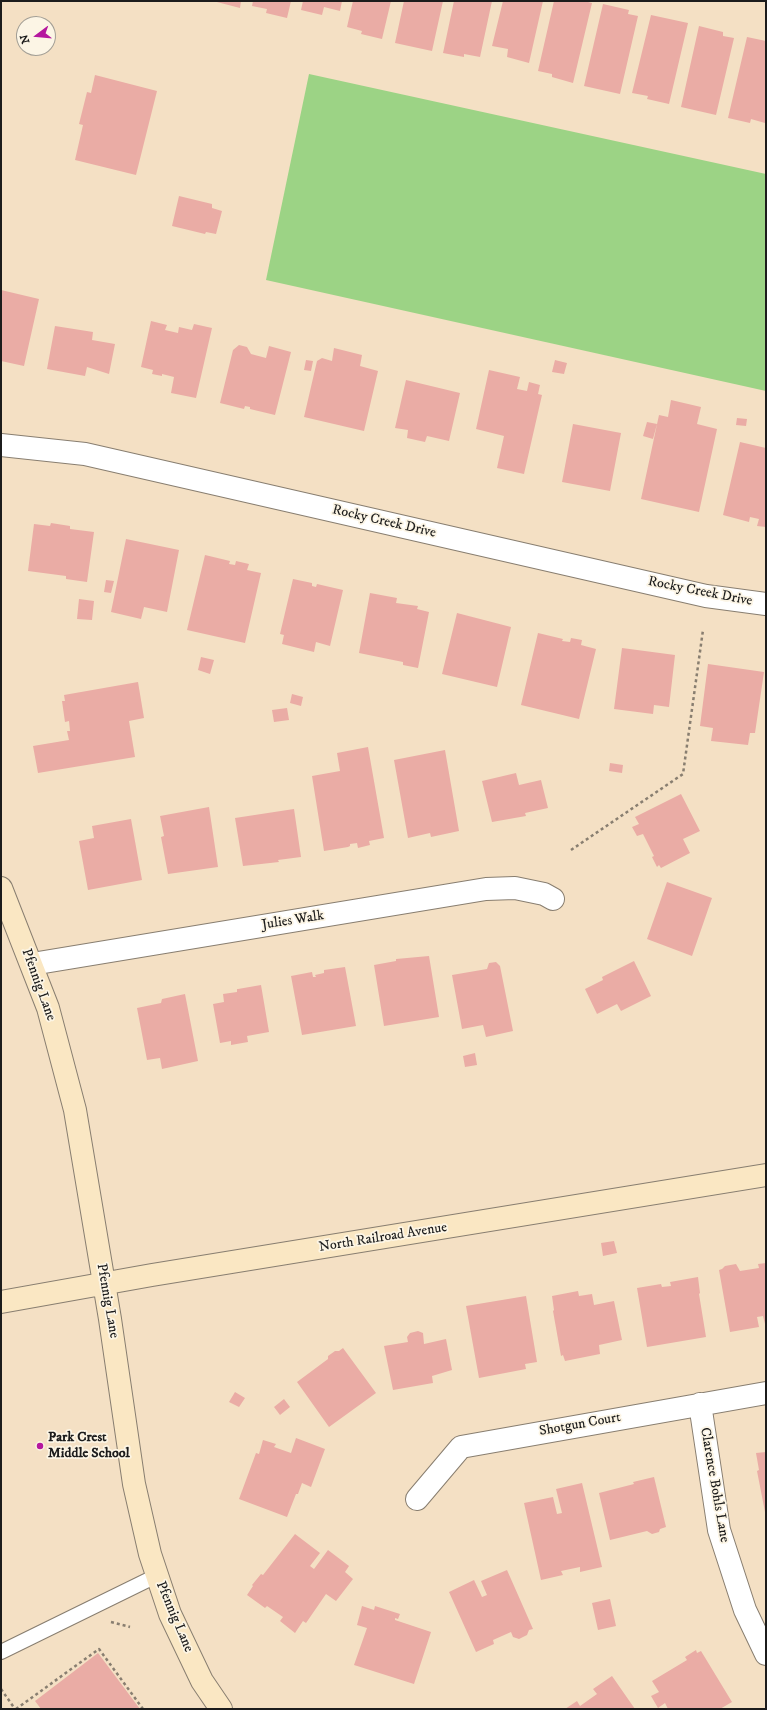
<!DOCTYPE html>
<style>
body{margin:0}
#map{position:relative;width:767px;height:1710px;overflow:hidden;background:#f4e0c4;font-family:"IM FELL DW Pica",serif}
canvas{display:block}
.frame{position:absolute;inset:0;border:2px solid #1c1c1c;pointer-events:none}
.north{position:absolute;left:16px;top:16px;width:40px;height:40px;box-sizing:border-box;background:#fcf5e5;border:1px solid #a29e95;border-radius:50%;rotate:254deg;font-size:11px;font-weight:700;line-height:16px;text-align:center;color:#1c1c1c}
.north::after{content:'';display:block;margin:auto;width:14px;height:18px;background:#b5179e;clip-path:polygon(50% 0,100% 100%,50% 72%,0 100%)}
</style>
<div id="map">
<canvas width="767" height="1710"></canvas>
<div class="frame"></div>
<div class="north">N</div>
</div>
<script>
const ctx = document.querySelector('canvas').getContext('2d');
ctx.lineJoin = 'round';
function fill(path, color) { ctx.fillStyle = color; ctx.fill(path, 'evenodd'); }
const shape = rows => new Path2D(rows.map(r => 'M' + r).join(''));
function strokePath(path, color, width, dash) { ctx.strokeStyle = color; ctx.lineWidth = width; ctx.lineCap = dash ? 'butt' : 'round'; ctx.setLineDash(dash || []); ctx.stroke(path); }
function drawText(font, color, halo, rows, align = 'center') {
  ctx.font = font + ' "IM FELL DW Pica",serif'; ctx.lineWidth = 3.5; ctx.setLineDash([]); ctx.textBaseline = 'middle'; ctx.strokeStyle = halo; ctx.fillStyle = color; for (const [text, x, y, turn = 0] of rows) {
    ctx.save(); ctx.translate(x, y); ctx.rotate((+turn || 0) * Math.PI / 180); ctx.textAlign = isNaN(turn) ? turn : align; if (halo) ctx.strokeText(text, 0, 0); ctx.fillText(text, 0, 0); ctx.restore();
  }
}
fill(shape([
 [309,74,766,174,766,391,266,280]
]), '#9cd385');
fill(shape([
 [213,1,241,1,240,8],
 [253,1,291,1,287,18,266,13,267,9,252,6],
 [303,1,342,1,340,11,324,7,322,15,301,10],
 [353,1,391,1,382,39,361,34,362,31,347,27],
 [404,1,443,1,432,51,395,43],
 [454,1,492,1,480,57,464,54,464,57,443,53],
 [503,1,543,1,529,63,507,57,508,49,492,46],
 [554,1,584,1,592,3,573,83,552,77,552,74,538,71],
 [603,4,629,10,628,14,638,16,620,94,584,86],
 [651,15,688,23,669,104,647,99,648,96,632,93],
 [699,26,723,32,723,36,734,38,716,115,681,107],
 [747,37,766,41,765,123,751,119,750,123,728,118],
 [95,75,157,91,136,175,75,160,83,125,79,124,87,92,91,93],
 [179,196,212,204,212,208,222,211,216,234,206,232,205,234,172,226],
 [1,290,39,299,24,366,1,361],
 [151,321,167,325,165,330,178,333,179,327,192,330,194,324,212,328,196,398,171,393,174,377,162,374,162,376,152,374,153,370,141,367],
 [55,326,93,332,92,340,115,344,109,374,87,367,85,376,47,369],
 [239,345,247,347,251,354,266,358,269,346,291,352,275,415,250,409,250,407,245,406,244,409,220,403,233,350],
 [334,348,362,355,360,366,378,371,364,431,304,417,317,361,322,358,332,361],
 [306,360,313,361,311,371,304,370],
 [555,360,567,363,564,374,552,372],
 [489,370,520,377,517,389,527,391,529,382,540,385,538,394,542,395,524,474,497,468,504,436,476,429],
 [406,380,460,393,449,441,427,436,425,442,407,438,408,430,395,428],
 [671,400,701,407,697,424,717,429,699,512,641,499,659,415,668,417],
 [737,418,747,419,746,426,736,425],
 [647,422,657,424,653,439,643,436],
 [573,424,621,433,610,491,562,482],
 [740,442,766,448,766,527,757,526,759,519,750,517,749,522,723,515],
 [51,523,70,526,70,529,94,532,87,582,66,579,66,576,28,571,34,524,50,526],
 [126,539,179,550,167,612,144,607,141,619,111,612],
 [205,555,230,561,229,564,235,565,236,561,249,564,247,570,261,573,245,643,187,630],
 [293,579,312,583,312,586,316,587,317,584,343,590,330,646,316,642,314,652,282,644,284,635,280,634],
 [106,580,114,581,111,593,104,592],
 [370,593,397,598,396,603,418,606,417,609,429,612,418,668,403,665,403,662,359,653],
 [79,599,94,601,92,620,77,619],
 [457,613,511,627,497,687,442,674],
 [538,633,563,639,562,641,570,642,571,638,582,640,581,645,596,649,579,719,521,705],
 [622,648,675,655,669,707,654,705,653,714,614,709],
 [201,657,214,660,210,674,198,670],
 [708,664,764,672,755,733,750,733,748,745,711,741,713,728,700,726],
 [138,682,144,718,129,721,135,757,38,773,33,746,69,740,67,731,70,731,69,721,65,722,62,701,65,701,64,695],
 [292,694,303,697,301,706,290,703],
 [287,708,289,720,274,722,272,710],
 [368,747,384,838,369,841,370,845,358,848,357,843,350,844,350,846,348,847,324,851,312,776,340,771,337,753],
 [445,750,459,831,431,837,430,833,408,838,394,760],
 [610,763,623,765,622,773,609,771],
 [516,773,519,785,541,780,548,808,525,813,526,816,492,822,482,781],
 [681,794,700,831,683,839,690,853,661,868,659,865,657,867,652,857,654,856,643,834,637,836,632,827,639,824,635,817],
 [209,807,218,867,168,874,161,837,164,836,160,816],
 [294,809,301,857,278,860,279,862,243,866,235,818],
 [131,819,142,880,88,890,79,841,94,838,92,826],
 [667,882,712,898,692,956,647,939],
 [429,956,439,1017,384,1026,374,965,396,961,396,959],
 [634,961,651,996,621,1011,617,1004,597,1014,585,989,603,980,602,977],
 [496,962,500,966,513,1031,486,1037,483,1025,462,1029,452,975,487,969,489,963],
 [345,967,356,1026,302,1035,291,976,312,972,313,977,316,977,315,975,324,973,324,970],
 [261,985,269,1032,247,1036,248,1042,231,1045,231,1041,220,1043,213,1004,224,1002,223,994,237,992,237,989,238,989],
 [185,994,198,1061,162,1069,160,1058,147,1060,137,1008,161,1003,162,999],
 [475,1053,477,1065,465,1067,463,1056],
 [614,1241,617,1253,603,1256,601,1243],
 [766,1263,766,1328,763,1316,757,1317,759,1327,730,1332,719,1270,722,1269,725,1266,736,1264,740,1271,759,1268,758,1264],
 [698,1277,700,1293,699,1294,706,1337,647,1347,637,1288,661,1284,662,1287,671,1286,670,1282],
 [578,1291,579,1296,592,1294,594,1305,614,1301,622,1340,599,1345,600,1354,565,1361,563,1355,561,1356,553,1311,554,1310,552,1296],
 [526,1296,537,1362,525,1364,526,1369,479,1378,466,1306],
 [418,1331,423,1333,424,1344,446,1339,452,1370,432,1376,433,1383,393,1390,384,1346,408,1342,407,1337,410,1333],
 [343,1348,376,1393,329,1427,297,1382,328,1359,328,1356,335,1351,339,1351],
 [235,1392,245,1398,239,1407,229,1402],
 [284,1399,290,1407,280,1415,274,1407],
 [296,1438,325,1449,311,1487,302,1483,298,1494,296,1494,287,1517,239,1499,256,1453,259,1454,263,1440,276,1444,274,1447,291,1453],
 [766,1452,766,1512,765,1512,757,1471,759,1470,756,1453],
 [654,1477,666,1527,660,1529,659,1532,652,1534,647,1531,610,1540,599,1493,634,1484,633,1482],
 [582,1483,602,1567,580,1572,580,1567,561,1571,563,1575,541,1580,524,1503,553,1497,557,1514,562,1513,556,1489],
 [295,1534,320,1553,310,1566,314,1569,328,1550,349,1566,345,1572,353,1579,336,1601,326,1594,306,1623,303,1621,295,1633,280,1621,283,1617,267,1606,265,1608,247,1595,253,1586,252,1585,261,1574,263,1575],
 [507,1570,533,1629,529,1630,527,1635,519,1639,513,1637,511,1632,493,1640,494,1644,476,1652,449,1592,474,1580,482,1597,487,1595,481,1581],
 [610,1599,616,1626,598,1630,592,1603],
 [362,1606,374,1610,375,1606,400,1614,398,1619,395,1618,395,1620,431,1632,414,1684,354,1665,367,1628,357,1625],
 [696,1650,697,1653,701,1651,732,1702,720,1709,668,1709,665,1703,658,1708,651,1696,659,1692,652,1681,687,1660,685,1657],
 [98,1653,140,1709,41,1709,35,1701],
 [612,1676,635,1709,565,1709,577,1701,580,1706,597,1694,593,1689]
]), '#eaaca5');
const lane = shape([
 [1,1652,156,1576]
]);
const street = shape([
 [1,445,85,454,706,596,766,604],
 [32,964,486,889,515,888,544,894,553,899],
 [700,1404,719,1530,745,1610,766,1654],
 [417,1499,461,1447,766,1393]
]);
const secondary = shape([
 [1,888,48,1008,75,1110,110,1319,134,1484,150,1554,170,1614,202,1681,221,1709],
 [1,1302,152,1275,766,1175]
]);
strokePath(lane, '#887e70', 16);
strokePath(street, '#887e70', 24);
strokePath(secondary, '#887e70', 24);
strokePath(shape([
 [571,850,683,774,703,630],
 [111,1622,130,1627],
 [1,1689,15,1709],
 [16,1709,99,1649,143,1709]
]), '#887e70', 2.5, [3, 3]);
strokePath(lane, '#fff', 14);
strokePath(street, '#fff', 22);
strokePath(secondary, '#fae7c3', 22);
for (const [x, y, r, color] of [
 [40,1446,4,"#b5179e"]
]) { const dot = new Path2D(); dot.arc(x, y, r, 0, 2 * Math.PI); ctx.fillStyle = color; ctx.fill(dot); strokePath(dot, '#fcf5e5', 1.5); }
drawText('14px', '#1c1c1c', '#fcf5e5', [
 ["Rocky Creek Drive",384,522,13],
 ["Rocky Creek Drive",700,592,11],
 ["Julies Walk",293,921,-9],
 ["Pfennig Lane",38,985,70],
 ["North Railroad Avenue",383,1238,-9],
 ["Pfennig Lane",107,1301,80],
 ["Shotgun Court",580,1425,-10],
 ["Clarence Bohls Lane",714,1485,80],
 ["Pfennig Lane",174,1617,67]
]);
drawText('bold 14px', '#1c1c1c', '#fcf5e5', [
 ["Park Crest",48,1438],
 ["Middle School",48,1454]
], 'left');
</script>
